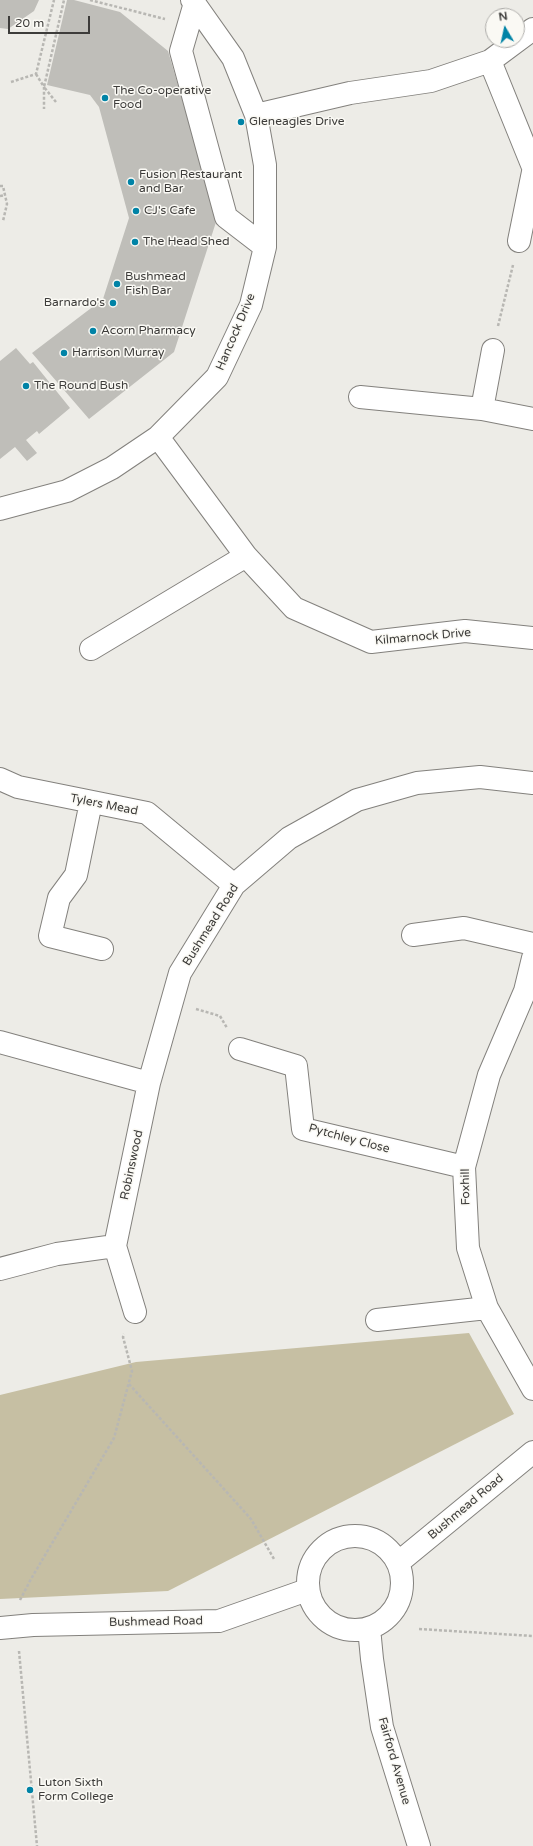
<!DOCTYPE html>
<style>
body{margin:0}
#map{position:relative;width:533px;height:1846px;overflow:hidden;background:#edece7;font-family:"Varela Round",sans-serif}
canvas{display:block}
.north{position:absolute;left:485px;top:8px;width:40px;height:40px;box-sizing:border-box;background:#faf9f4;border:1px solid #aeadaa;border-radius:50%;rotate:351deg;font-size:11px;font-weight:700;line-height:16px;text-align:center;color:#3d3c3a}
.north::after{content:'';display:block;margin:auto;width:14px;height:18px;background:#0083a6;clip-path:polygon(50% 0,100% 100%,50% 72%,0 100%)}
.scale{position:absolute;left:8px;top:16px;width:82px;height:18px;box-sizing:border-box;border:2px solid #3d3c3a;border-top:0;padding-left:5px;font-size:12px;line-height:14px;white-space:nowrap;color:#3d3c3a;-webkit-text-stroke:3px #faf9f4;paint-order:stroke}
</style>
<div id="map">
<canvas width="533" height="1846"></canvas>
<div class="north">N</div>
<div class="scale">20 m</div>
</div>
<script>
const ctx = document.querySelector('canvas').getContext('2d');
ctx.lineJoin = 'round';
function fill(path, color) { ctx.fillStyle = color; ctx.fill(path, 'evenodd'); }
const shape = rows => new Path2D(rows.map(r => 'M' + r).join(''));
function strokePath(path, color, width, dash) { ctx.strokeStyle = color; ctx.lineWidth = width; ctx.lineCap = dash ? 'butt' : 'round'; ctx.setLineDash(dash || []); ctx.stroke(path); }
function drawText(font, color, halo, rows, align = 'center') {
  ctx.font = font + ' "Varela Round",sans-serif'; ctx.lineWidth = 3; ctx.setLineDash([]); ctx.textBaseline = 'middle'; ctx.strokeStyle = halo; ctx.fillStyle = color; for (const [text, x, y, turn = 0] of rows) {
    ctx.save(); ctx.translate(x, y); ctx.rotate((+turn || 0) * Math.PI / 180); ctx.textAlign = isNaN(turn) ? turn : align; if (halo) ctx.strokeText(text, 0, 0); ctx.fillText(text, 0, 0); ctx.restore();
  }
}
fill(shape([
 [469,1333,514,1414,168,1591,0,1599,0,1395,136,1362]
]), '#c6bfa3');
fill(shape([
 [0,0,39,0,34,11,8,29,0,28],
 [67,0,74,0,120,12,168,51,217,219,174,352,89,419,32,353,103,299,129,218,99,107,90,95,47,85],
 [16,348,30,364,33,362,70,408,39,434,37,431,26,440,37,453,27,461,15,447,0,459,0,361]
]), '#bfbeb9');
const minor = shape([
 [195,3,181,51,226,217,265,247],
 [490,61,533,167],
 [256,115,350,93,431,81,490,61,533,29],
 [519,241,533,172],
 [493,350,482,409,533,419],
 [360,397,482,409],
 [158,437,246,556,294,608,371,642,465,631,533,638],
 [0,509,67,491,112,468,158,437,217,377,251,305,265,247,265,165,256,115,233,58,192,0],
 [91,649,246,556],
 [0,779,18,787,147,813,234,885],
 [91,802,76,875,59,898,50,936,102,949],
 [413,935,464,928,533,944],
 [533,958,525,991,489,1075,464,1167,468,1248,487,1308,533,1389],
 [0,1042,149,1083,180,973,234,885,289,838,357,800,417,783,480,777,533,783],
 [240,1049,296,1066,303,1129,464,1167],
 [115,1246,135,1312],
 [0,1269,57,1254,115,1246,149,1083],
 [377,1320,487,1308],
 '308 1583a47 47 0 1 1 94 0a47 47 0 1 1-94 0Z',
 [399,1562,533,1452],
 [0,1628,33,1625,219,1621,307,1590],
 [369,1628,372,1659,382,1727,419,1846]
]);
strokePath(minor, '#83817d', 24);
strokePath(shape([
 [90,0,165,19],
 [36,74,44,87,44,109],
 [11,82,36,74,54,0],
 [56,102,44,87,64,0],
 [0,186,3,186,7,204,3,221],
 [0,196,5,195],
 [498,326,513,265],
 [196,1009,220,1016,227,1028],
 [129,1384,251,1519,274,1559],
 [20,1600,31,1579,114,1438,132,1371,123,1337,124,1334],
 [419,1629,533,1636],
 [19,1651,37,1846]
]), '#b8b7b3', 2.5, [3, 2]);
strokePath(minor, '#fff', 22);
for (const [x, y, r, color] of [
 [105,98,4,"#0083a6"],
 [241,122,4,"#0083a6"],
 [131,182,4,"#0083a6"],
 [136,211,4,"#0083a6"],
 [135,242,4,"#0083a6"],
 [117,284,4,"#0083a6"],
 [113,303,4,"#0083a6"],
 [93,331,4,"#0083a6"],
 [64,353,4,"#0083a6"],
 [26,386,4,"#0083a6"],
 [30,1790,4,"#0083a6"]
]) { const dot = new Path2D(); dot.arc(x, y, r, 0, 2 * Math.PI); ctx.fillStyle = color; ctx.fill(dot); strokePath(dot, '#faf9f4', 1.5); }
drawText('12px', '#3d3c3a', '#faf9f4', [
 ["The Co-operative",113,91],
 ["Food",113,105],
 ["Gleneagles Drive",249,122],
 ["Fusion Restaurant",139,175],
 ["and Bar",139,189],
 ["CJ's Cafe",144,211],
 ["The Head Shed",143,242],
 ["Bushmead",125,277],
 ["Fish Bar",125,291],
 ["Barnardo's",105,303,"right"],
 ["Acorn Pharmacy",101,331],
 ["Harrison Murray",72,353],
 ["The Round Bush",34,386],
 ["Luton Sixth",38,1783],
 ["Form College",38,1797]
], 'left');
drawText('12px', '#3d3c3a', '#faf9f4', [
 ["Hancock Drive",236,332,-67],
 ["Kilmarnock Drive",423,637,-5],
 ["Tylers Mead",104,805,11],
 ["Bushmead Road",211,925,-58],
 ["Pytchley Close",349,1139,15],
 ["Robinswood",132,1165,-78],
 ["Foxhill",466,1187,-91],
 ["Bushmead Road",466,1507,-40],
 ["Bushmead Road",156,1622,-1],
 ["Fairford Avenue",394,1761,74]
]);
</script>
